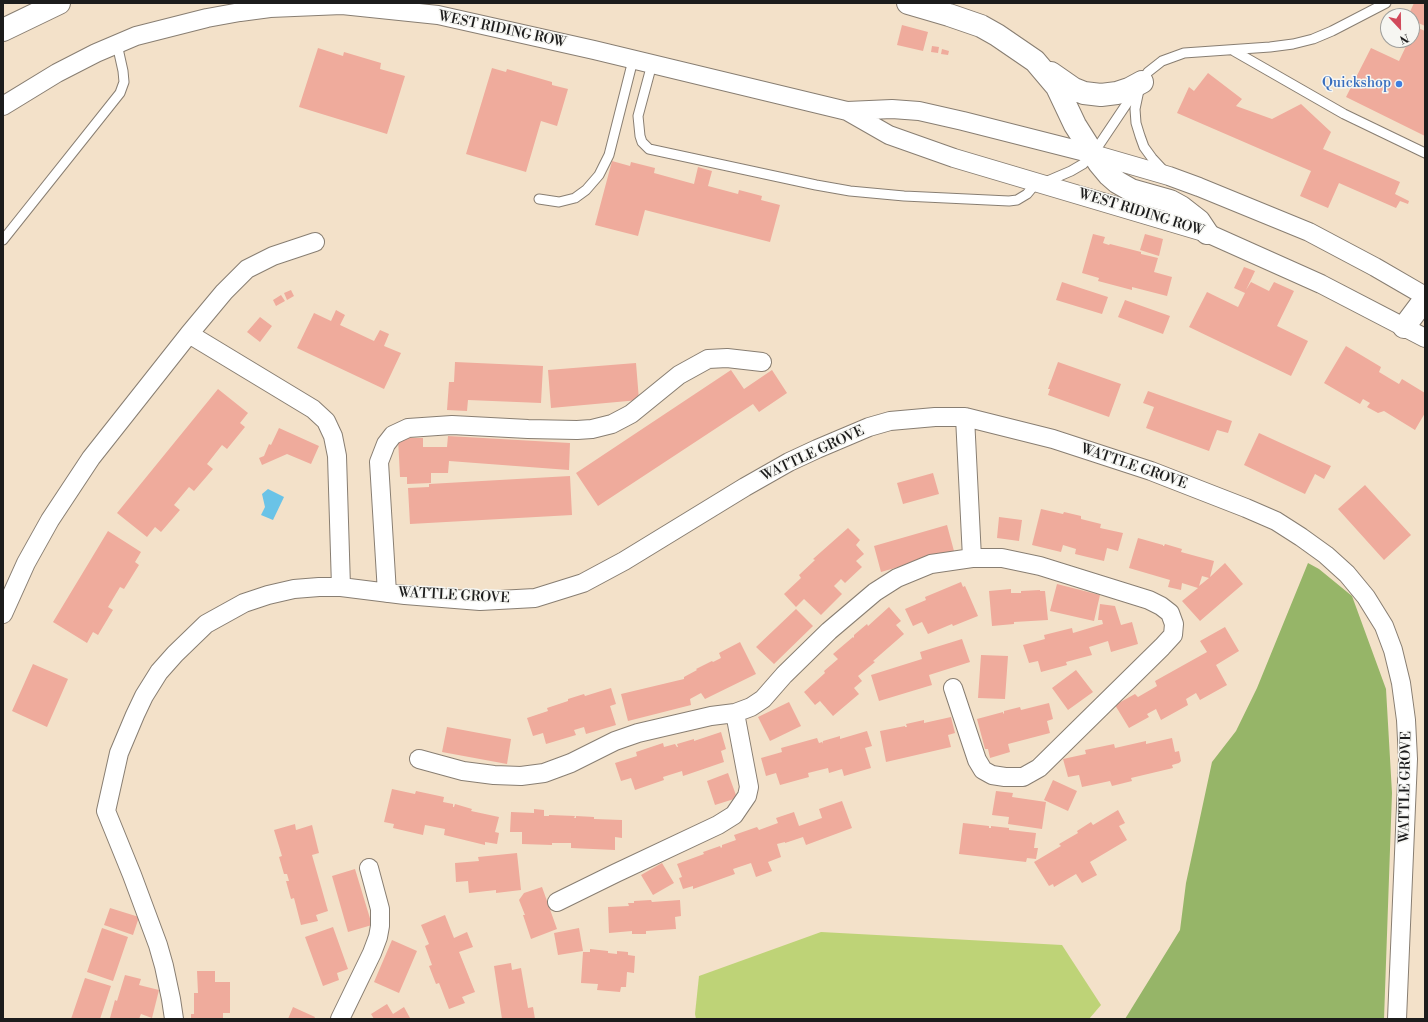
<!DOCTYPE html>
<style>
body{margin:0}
#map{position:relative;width:1428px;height:1022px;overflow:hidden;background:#f3e1c9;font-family:"Libre Bodoni",serif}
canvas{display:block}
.frame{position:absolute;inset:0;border:4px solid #1c1c1c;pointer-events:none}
.north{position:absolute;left:1380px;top:8px;width:40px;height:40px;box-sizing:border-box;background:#f6f6f2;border:1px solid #9f9f9c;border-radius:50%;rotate:158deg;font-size:11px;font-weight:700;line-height:16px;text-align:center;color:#1c1c1c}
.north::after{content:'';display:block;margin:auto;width:14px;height:18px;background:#d1495b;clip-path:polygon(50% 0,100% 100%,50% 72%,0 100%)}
</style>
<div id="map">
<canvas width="1428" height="1022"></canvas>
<div class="frame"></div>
<div class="north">N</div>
</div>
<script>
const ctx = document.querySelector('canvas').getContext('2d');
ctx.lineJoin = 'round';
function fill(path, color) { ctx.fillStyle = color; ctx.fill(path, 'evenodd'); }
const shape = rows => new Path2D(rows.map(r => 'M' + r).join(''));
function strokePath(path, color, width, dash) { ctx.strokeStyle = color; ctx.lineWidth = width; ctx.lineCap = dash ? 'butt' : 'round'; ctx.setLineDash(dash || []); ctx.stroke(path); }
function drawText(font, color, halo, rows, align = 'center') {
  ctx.font = font + ' "Libre Bodoni",serif'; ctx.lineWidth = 3; ctx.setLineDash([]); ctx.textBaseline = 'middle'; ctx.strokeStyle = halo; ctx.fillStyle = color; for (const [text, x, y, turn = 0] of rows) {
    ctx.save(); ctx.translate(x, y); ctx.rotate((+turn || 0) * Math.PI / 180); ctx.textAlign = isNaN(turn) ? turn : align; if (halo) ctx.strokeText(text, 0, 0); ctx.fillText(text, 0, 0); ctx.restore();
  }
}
fill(shape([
 [821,932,1062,945,1101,1005,1089,1019,696,1019,695,1014,699,976]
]), '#bed377');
fill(shape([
 [1308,563,1319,569,1352,596,1386,689,1392,793,1384,1019,1125,1019,1180,930,1186,883,1212,762,1236,731,1257,688]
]), '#96b568');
fill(shape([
 [268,489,284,497,273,520,261,515,265,507,262,494]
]), '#6ac3e7');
fill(shape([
 [1414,3,1425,3,1425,26,1412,20,1412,16,1408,16],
 [902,25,928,32,923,51,897,45],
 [1416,27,1425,31,1425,136,1346,97,1371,48,1399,61,1409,40,1412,40,1412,35],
 [932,46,939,47,938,53,931,52],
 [318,48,343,56,344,52,381,63,380,69,405,76,387,134,299,107],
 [942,49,949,51,948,55,941,54],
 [492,68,506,72,507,69,552,82,552,85,568,89,557,126,541,121,526,172,466,154],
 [1208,73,1242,99,1236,106,1272,119,1301,104,1331,132,1323,149,1400,182,1395,194,1409,201,1408,204,1400,201,1396,208,1339,183,1328,208,1300,196,1311,171,1177,113,1189,87,1194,91],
 [612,161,630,166,631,162,655,168,654,173,694,184,698,167,712,171,708,186,738,194,739,190,762,196,761,200,780,205,770,242,645,210,638,236,595,225],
 [1093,234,1105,237,1103,243,1109,245,1110,244,1141,252,1141,254,1158,258,1154,272,1172,277,1167,296,1132,287,1132,290,1098,281,1099,278,1082,273],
 [1145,234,1163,239,1159,256,1140,250],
 [1244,267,1255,271,1246,290,1251,282,1269,291,1274,282,1294,291,1277,326,1308,341,1291,376,1189,327,1207,292,1238,307,1245,293,1234,288],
 [1062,282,1108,297,1102,314,1056,300],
 [291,290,294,296,287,300,284,293],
 [281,295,285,301,276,306,273,300],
 [1125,300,1170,316,1163,334,1118,317],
 [336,310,345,315,340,325,374,341,380,330,389,334,384,346,401,353,384,389,297,348,314,313,331,321],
 [260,317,272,326,260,342,247,332],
 [1346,346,1381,367,1379,372,1399,384,1402,379,1425,393,1425,413,1415,430,1384,411,1378,413,1367,407,1370,403,1363,399,1360,404,1324,383],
 [455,362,543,366,541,403,468,400,467,411,447,410,449,382,454,382],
 [1058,362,1121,384,1109,417,1048,395,1050,389,1048,389],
 [636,363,639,400,551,408,548,370],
 [731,370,744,389,772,370,787,393,759,412,753,404,598,506,576,473],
 [218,389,248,413,240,423,245,427,227,449,222,445,207,464,213,469,194,491,189,487,174,505,180,510,161,532,155,527,147,537,117,513],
 [1148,391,1232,421,1228,433,1217,430,1209,451,1146,428,1154,407,1143,403],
 [279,428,319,446,311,464,287,454,262,465,259,458,264,456,269,444,271,445],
 [1259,433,1331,466,1324,479,1315,474,1305,494,1244,465],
 [448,436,570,443,569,470,449,461,448,473,431,473,431,483,407,484,407,477,400,477,398,438,423,438,423,447,447,447],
 [933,473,939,494,903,504,897,483],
 [570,476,572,515,410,524,408,488,429,487,429,484],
 [1365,485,1411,535,1384,560,1338,509],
 [1041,509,1063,514,1064,512,1081,516,1081,519,1101,524,1100,528,1123,533,1118,551,1107,548,1104,561,1075,554,1076,549,1063,545,1061,552,1032,545],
 [999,517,1022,520,1019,541,997,538],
 [947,525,954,551,881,572,874,546],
 [848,528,860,540,856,545,864,554,856,561,862,567,845,583,841,579,834,586,842,594,821,615,804,599,796,607,784,594,801,578,799,575,815,560,813,559],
 [108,531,141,552,135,562,139,565,124,589,120,587,108,607,113,610,98,635,93,632,87,643,53,622],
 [1138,538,1163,545,1163,546,1164,546,1165,544,1182,549,1181,552,1214,561,1210,577,1225,563,1243,584,1200,621,1182,601,1198,588,1182,583,1181,590,1168,587,1170,580,1129,568],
 [1202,576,1209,578,1199,586],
 [961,582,963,587,965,586,978,616,953,626,952,624,928,634,922,622,913,626,905,609,926,600,925,597],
 [1057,584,1100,595,1094,621,1050,611],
 [1011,589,1011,593,1021,593,1021,591,1040,590,1040,591,1045,591,1048,620,1014,622,1014,624,992,626,989,591],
 [1100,604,1115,606,1121,625,1132,622,1138,644,1111,652,1108,641,1089,647,1092,655,1066,662,1067,665,1041,672,1038,661,1029,663,1023,645,1045,639,1044,635,1072,628,1073,633,1103,624,1102,620,1098,620],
 [889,607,901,621,896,625,904,634,873,661,875,662,858,676,862,681,854,688,859,694,833,716,820,701,815,705,804,692,825,673,824,671,838,659,833,654,853,637,854,638,854,635,867,624,868,626],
 [796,609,813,626,774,664,756,647],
 [1225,627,1239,651,1216,665,1227,685,1200,700,1196,693,1186,699,1188,705,1161,720,1156,709,1147,714,1149,717,1129,728,1115,705,1135,694,1138,697,1157,686,1155,681,1207,652,1200,641],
 [962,639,970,662,929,675,932,685,879,701,871,675,922,659,920,652],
 [740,642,756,674,705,699,701,693,690,699,691,705,628,721,621,694,684,679,684,677,697,670,696,669,712,661,713,662,721,658,719,653],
 [981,655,1008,656,1005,699,978,698],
 [33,664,68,679,47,727,12,711],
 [1076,670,1093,692,1068,710,1052,688],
 [611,688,616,704,610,706,616,725,586,734,584,727,574,730,576,735,546,744,543,733,533,736,527,718,548,711,547,708,568,701,568,699,584,694,585,696],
 [789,702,801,726,770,741,758,717],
 [1049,703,1053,719,1047,721,1050,733,1008,744,1010,752,990,758,988,749,985,749,977,719,1003,712,1003,714,1004,713,1004,711,1020,707,1021,710],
 [951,717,955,733,948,735,951,747,886,762,880,731,905,726,905,727,907,727,906,724,924,720,924,723],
 [447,727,511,739,507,764,442,752],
 [867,731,872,746,865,748,871,768,844,776,842,769,829,773,828,768,808,773,809,777,780,785,776,773,766,776,761,758,782,752,781,748,817,738,819,743,822,742,822,744,823,741,840,736,840,739],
 [721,732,726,749,721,751,724,762,683,776,682,771,663,777,664,780,635,790,631,778,621,781,615,763,637,756,636,752,663,743,664,747,675,744,677,747,678,747,677,744,694,739,694,741],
 [1172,738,1175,752,1179,751,1181,761,1179,763,1172,765,1173,768,1131,778,1132,781,1112,786,1110,781,1082,787,1079,775,1068,777,1063,759,1086,754,1085,750,1114,744,1115,748,1146,741,1146,744],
 [728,773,737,798,715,805,707,781],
 [1053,780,1077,791,1068,811,1044,800],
 [392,789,415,794,416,791,444,797,443,802,453,804,453,807,454,807,455,804,472,809,471,811,499,817,495,832,499,833,497,844,485,842,485,845,444,835,445,829,425,825,423,835,393,828,394,824,384,822],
 [996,791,1013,793,1012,797,1046,802,1042,829,1008,824,1009,817,992,815],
 [842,801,852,828,806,845,803,837,785,843,785,842,777,844,781,857,768,862,772,871,756,877,751,863,733,869,735,874,693,889,693,886,683,889,679,878,682,877,677,864,704,854,703,852,720,846,721,848,722,847,722,845,736,840,734,835,757,827,759,830,778,823,776,818,794,812,799,826,822,818,819,809],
 [534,809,544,810,544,816,549,816,549,815,575,816,574,818,576,818,576,816,594,817,594,819,622,820,622,838,615,837,615,850,571,848,571,843,552,843,552,845,522,844,522,832,510,832,511,812,534,813],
 [1118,810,1125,823,1119,826,1127,840,1090,862,1097,875,1082,883,1076,874,1054,887,1053,884,1049,886,1034,862,1061,846,1059,844,1078,833,1077,831,1091,822,1093,825],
 [963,823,989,826,989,828,991,828,991,826,1009,828,1009,830,1036,833,1034,848,1038,848,1036,859,1027,858,1026,862,959,854],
 [295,824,296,830,312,825,319,853,312,855,328,911,316,915,318,921,301,925,294,898,291,899,286,881,289,881,287,874,284,874,279,857,282,856,274,830],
 [517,853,521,890,496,893,496,890,469,893,468,881,456,882,455,863,479,861,478,857],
 [662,863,674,883,653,895,641,875],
 [355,869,372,925,348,932,332,876],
 [542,887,557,929,531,939,523,915,525,915,519,900,524,893],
 [651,900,652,902,680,900,681,916,675,917,676,929,646,931,646,934,632,934,632,931,609,933,608,907,629,906,628,903,634,903,634,901],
 [110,908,139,917,133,935,104,925],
 [445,915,454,938,467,932,473,947,459,952,475,992,462,997,465,1003,449,1009,439,983,436,984,429,966,432,965,425,946,429,944,421,925],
 [333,927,348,969,337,973,339,980,323,986,305,937],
 [102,928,128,937,113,981,87,972],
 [579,928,583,951,558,955,554,933],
 [392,940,417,951,399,993,374,982],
 [590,949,608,951,608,953,617,954,617,951,628,952,628,955,635,956,634,973,627,972,626,987,621,987,620,992,597,990,598,984,581,983,583,952,590,952],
 [511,963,512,970,521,968,528,1008,533,1007,535,1019,502,1019,494,966],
 [197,971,215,971,215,982,230,982,230,1013,223,1013,223,1019,191,1019,191,1014,194,1014,194,993,198,993],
 [125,975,141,979,139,985,159,990,152,1018,141,1014,139,1019,113,1019,110,1018,115,1000,117,1001],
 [85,978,111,986,100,1019,71,1019],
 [387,1004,393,1014,404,1007,410,1018,408,1019,374,1019,371,1014],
 [293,1007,315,1017,314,1019,288,1019]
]), '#efab9c');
const service = shape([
 [1234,51,1344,114,1425,153],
 [652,64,638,116,640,136,642,142,649,149,816,185,850,191,904,196,1009,201,1017,200,1027,194,1037,182],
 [1139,90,1135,109,1136,123,1140,136,1144,147,1152,158,1165,172],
 [1043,183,1071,171,1083,164,1093,154,1148,72,1162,61,1184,53,1270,47,1293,44,1313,39,1332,31,1386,3],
 [539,199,559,202,575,198,586,190,599,175,609,155,633,60],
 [3,240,120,93,124,82,123,71,117,44]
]);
const minor = shape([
 [3,106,57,73,96,53,136,36,207,18,240,12,270,8,342,5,438,15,594,50,847,111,892,109,919,111,963,121,1093,154,1169,176,1199,187,1309,232,1375,267,1425,296],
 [847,111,889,135,954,158,1207,233,1321,284,1425,338],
 [189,334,313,409,326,421,333,436,337,456,341,587],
 [965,417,972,558],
 [387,593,379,462,386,444,393,435,408,428,452,425,528,429,577,430,592,429,612,424,631,414,679,375,708,359,727,358,762,362],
 [3,614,26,563,50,520,91,458,189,334,224,292,247,269,273,256,315,242],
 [419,759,463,771,494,775,521,776,544,773,571,763,615,741,638,733,711,716,735,713,751,707,763,699,784,675,829,631,875,592,897,578,931,564,972,558,1002,558,1040,566,1149,600,1161,606,1170,613,1174,624,1173,635,1162,647,1039,768,1023,777,1005,777,992,775,983,770,977,760,953,688],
 [557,902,616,873,718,825,734,815,747,796,749,787,735,713],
 [174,1019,171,999,164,966,158,945,132,875,106,811,119,753,135,715,144,696,159,672,175,654,206,624,244,603,268,595,294,589,319,587,341,587,405,595,480,601,535,598,583,583,624,561,745,487,789,462,817,449,869,427,890,421,935,417,965,417,1053,439,1151,471,1246,508,1276,521,1301,537,1326,555,1347,574,1366,597,1384,626,1393,650,1401,683,1406,720,1408,759,1397,1019],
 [340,1019,372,953,378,937,380,926,380,909,369,868]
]);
const tertiary = shape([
 [3,30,59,3]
]);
const secondary = shape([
 [908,3,949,15,981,26,997,35,1035,61,1057,87,1075,125,1099,163,1109,175,1117,182,1131,190,1170,201,1181,207,1199,221,1207,233],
 [1051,73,1074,89,1084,93,1101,95,1117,93,1129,89,1142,82],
 [1404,327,1425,299]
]);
strokePath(service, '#887e72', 11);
strokePath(minor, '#887e72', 20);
strokePath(tertiary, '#887e72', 24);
strokePath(secondary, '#887e72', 24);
strokePath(service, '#fff', 9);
strokePath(minor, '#fff', 18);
strokePath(tertiary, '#fff', 22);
strokePath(secondary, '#fff', 22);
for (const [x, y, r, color] of [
 [1399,84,4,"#3f7fe0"]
]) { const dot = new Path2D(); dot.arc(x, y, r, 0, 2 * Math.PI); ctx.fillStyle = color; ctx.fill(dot); strokePath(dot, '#f6f6f2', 1.5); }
drawText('14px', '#1c1c1c', '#f6f6f2', [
 ["WEST RIDING ROW",502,30,12],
 ["WEST RIDING ROW",1141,213,17],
 ["WATTLE GROVE",813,454,-25],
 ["WATTLE GROVE",1134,467,19],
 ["WATTLE GROVE",454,596,3],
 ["WATTLE GROVE",1406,787,-89]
]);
drawText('14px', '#366cbe', '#f6f6f2', [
 ["Quickshop",1391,84]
], 'right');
</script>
